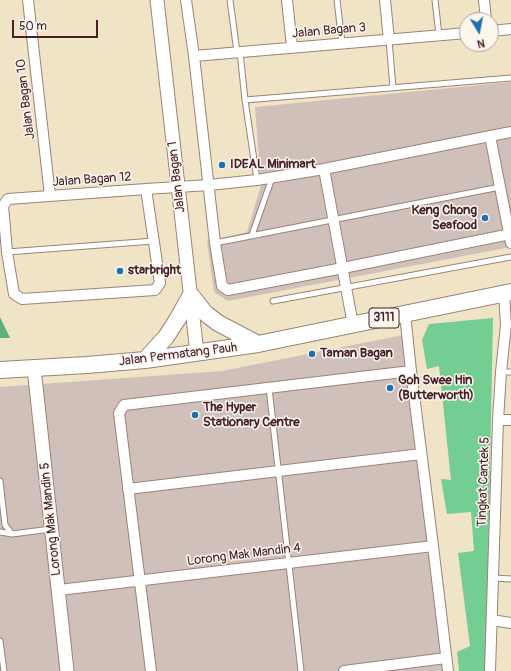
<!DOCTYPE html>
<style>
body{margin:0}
#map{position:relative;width:511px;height:671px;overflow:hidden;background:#f0e4c6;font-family:Pangolin,sans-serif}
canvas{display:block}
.north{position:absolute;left:459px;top:12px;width:40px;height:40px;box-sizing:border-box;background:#fbf7ec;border:1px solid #b4a19f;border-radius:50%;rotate:170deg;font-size:11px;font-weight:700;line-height:16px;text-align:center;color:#4a1f2b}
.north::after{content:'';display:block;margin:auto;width:14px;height:18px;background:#1f6fb2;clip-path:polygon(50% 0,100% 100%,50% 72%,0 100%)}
.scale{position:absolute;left:12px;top:20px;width:86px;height:18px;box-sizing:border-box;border:2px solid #4a1f2b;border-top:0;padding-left:5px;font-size:12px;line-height:14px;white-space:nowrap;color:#4a1f2b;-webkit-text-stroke:3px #fbf7ec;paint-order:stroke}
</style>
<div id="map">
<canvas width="511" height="671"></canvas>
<div class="north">N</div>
<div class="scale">50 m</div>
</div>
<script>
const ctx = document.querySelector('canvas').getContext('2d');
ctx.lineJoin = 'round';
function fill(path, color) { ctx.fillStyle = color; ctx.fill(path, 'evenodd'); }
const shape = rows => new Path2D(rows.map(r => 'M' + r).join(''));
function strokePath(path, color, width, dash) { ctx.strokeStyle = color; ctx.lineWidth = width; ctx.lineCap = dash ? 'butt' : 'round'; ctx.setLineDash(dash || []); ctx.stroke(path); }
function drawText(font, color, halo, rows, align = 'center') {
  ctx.font = font + ' Pangolin,sans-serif'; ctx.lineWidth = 3; ctx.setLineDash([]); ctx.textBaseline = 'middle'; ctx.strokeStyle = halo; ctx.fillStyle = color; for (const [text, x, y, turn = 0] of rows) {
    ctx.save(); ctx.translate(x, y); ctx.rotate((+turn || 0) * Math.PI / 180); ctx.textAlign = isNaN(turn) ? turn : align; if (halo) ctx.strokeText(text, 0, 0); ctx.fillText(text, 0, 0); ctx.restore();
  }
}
fill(shape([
 [511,82,511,247,228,301,214,292,207,241,247,232,261,185,255,107],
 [408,334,451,671,0,671,0,387,222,371]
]), '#cfc1ba');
fill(shape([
 [493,318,486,671,459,671,457,652,470,646,458,553,474,551,471,512,447,514,441,479,451,480,439,366,427,369,422,340,429,324]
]), '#74cd93');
fill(shape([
 [0,317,10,338,0,338]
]), '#5fb07d');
const service = shape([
 [230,0,237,52],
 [337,0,342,43],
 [435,0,439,35],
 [389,40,393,88],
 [240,52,245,100,257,180],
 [245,100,511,78],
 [252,235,272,178],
 [215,243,500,187],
 [7,252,154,241],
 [273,301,511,257],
 [501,372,511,372],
 [269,388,301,671],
 [0,481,5,525,12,534,51,529],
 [0,532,12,534],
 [494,578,511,579],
 [0,641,4,671]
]);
const minor = shape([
 [28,0,50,196],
 [186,0,194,56,215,243,222,286,228,290,343,268,511,234],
 [287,0,292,47],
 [385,0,389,40],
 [484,0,486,20],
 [491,31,511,29],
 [194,56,467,33],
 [490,136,511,243],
 [324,169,353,325],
 [146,189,160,283,155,290,22,299,14,294,7,252,3,206,8,199,146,189,209,185,257,180,324,169,511,132],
 [405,314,411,371,433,546,448,671],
 [498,420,511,420],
 [128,489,421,454],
 [59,590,433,546],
 [492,620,511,623],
 [151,671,119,413,124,405,411,371],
 [344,671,446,658],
 [490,671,498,420,501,372,506,325,504,294]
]);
const tertiary = shape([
 [157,0,197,353],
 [34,368,67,671]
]);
const primary = shape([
 [145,360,166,337,177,320,191,295,205,313,218,323,258,344],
 [0,370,87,365,145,360,258,344,511,292]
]);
strokePath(service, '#9d8278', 7);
strokePath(minor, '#9d8278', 12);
strokePath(tertiary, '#9d8278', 15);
strokePath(primary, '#9d8278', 18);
strokePath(service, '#fff', 5);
strokePath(minor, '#fff', 10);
strokePath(tertiary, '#fff', 13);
strokePath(primary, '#fff', 16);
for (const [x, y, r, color] of [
 [222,165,4,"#1f6fb2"],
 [485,218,4,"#1f6fb2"],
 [120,271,4,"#1f6fb2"],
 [312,354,4,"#1f6fb2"],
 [390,388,4,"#1f6fb2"],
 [195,415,4,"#1f6fb2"]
]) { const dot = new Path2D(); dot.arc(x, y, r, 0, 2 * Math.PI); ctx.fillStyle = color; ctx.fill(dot); strokePath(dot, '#fbf7ec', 1.5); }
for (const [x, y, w] of [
 [384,318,30]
]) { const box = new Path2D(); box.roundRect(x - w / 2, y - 10, w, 20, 3); ctx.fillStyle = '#fbf7ec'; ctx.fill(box); strokePath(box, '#4a1f2b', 1); }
drawText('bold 12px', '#4a1f2b', null, [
 ["3111",384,318]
]);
drawText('13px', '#4a1f2b', '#fbf7ec', [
 ["Jalan Bagan 3",329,31,-5],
 ["Jalan Bagan 10",26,99,-97],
 ["Jalan Bagan 1",177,177,-97],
 ["Jalan Bagan 12",92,180,-4],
 ["Jalan Permatang Pauh",178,355,-7],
 ["Tingkat Cantek 5",484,482,-88],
 ["Lorong Mak Mandin 5",51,519,-96],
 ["Lorong Mak Mandin 4",244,555,-7]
]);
drawText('bold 13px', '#4a1f2b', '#fbf7ec', [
 ["IDEAL Minimart",230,165],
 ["Keng Chong",477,211,"right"],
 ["Seafood",477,226,"right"],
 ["starbright",128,271],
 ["Taman Bagan",320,354],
 ["Goh Swee Hin",398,381],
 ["(Butterworth)",398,396],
 ["The Hyper",203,408],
 ["Stationary Centre",203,423]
], 'left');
</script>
